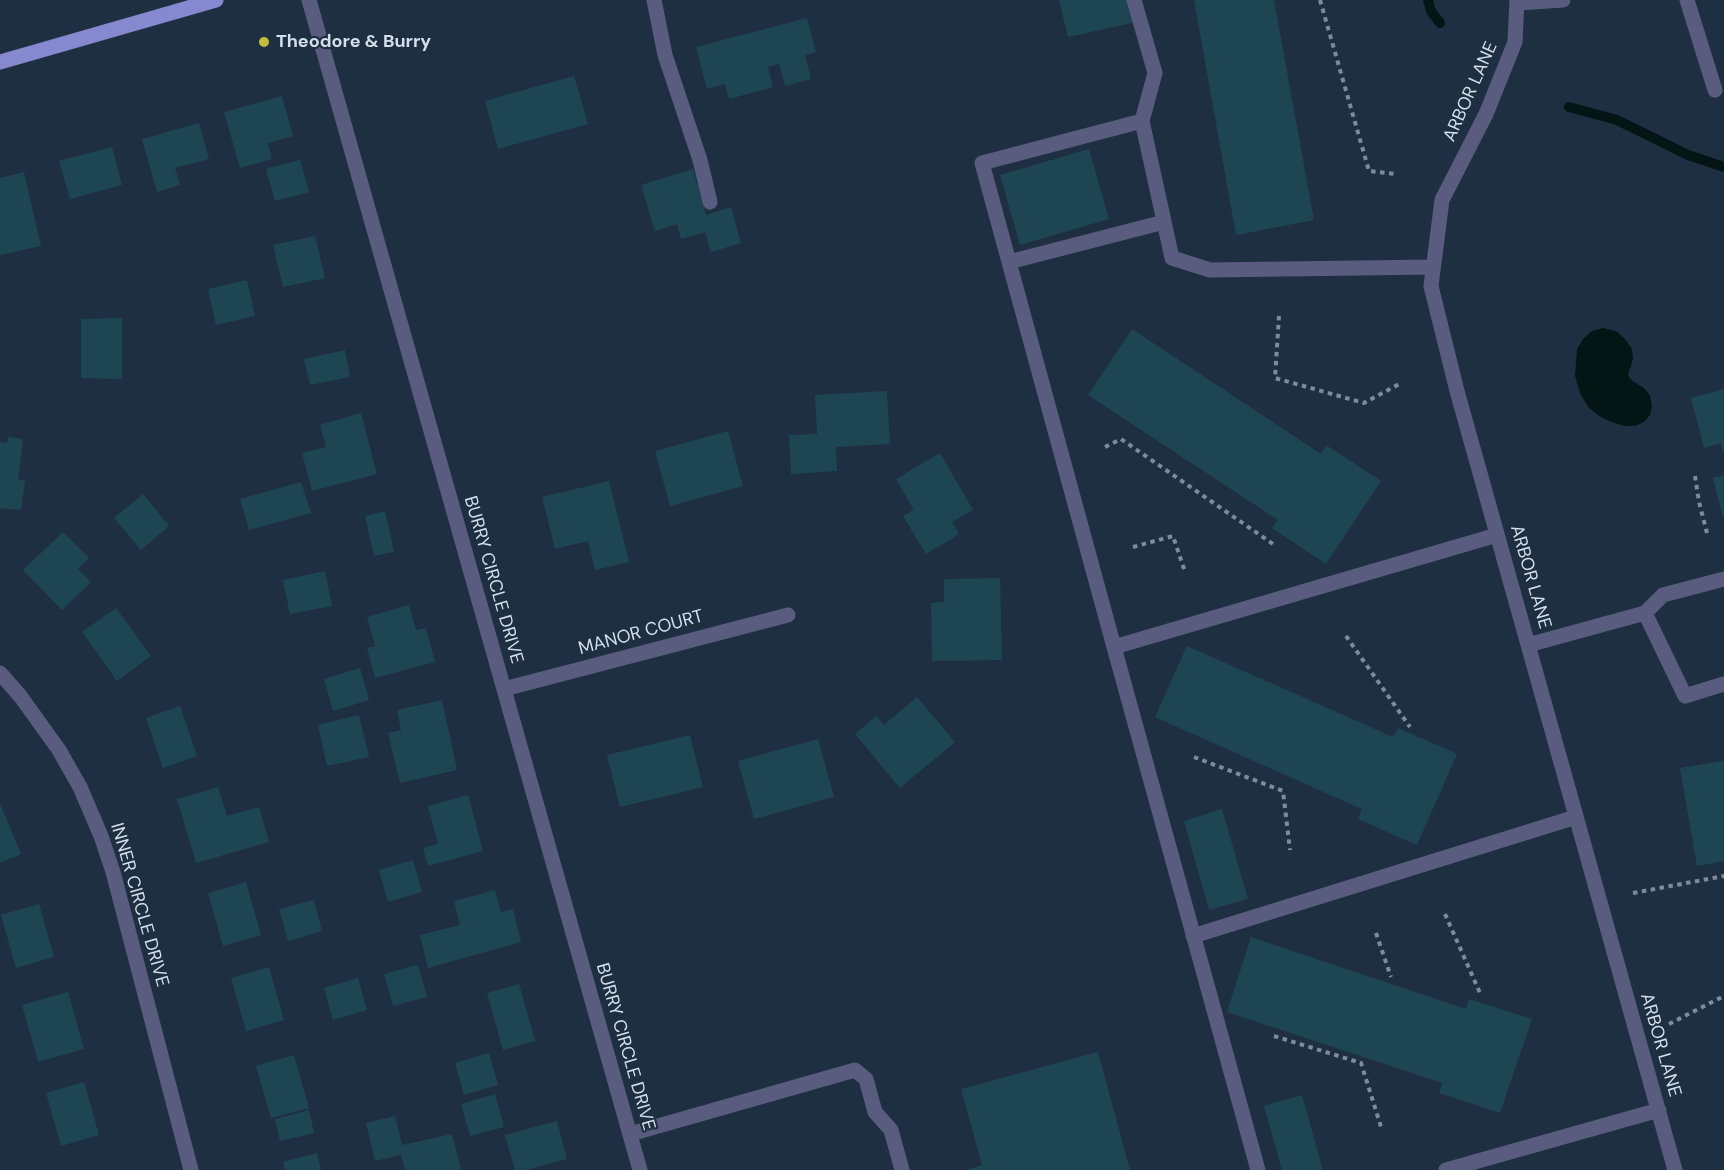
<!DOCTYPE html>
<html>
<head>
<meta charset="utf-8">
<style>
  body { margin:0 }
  canvas { display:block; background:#1e2f41 }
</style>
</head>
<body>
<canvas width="1724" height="1170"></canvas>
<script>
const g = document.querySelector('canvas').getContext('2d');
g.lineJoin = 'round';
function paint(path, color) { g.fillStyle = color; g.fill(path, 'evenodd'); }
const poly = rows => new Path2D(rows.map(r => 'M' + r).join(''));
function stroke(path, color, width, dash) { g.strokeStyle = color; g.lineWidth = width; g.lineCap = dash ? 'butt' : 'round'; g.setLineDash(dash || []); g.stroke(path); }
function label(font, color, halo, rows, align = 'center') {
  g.font = font + ' "DM Sans",sans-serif'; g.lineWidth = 4.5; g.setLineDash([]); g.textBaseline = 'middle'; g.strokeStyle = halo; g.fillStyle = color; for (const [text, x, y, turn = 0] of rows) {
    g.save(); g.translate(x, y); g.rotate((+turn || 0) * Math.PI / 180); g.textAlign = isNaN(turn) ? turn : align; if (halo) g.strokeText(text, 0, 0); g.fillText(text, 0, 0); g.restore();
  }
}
paint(poly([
  [1603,328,1616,331,1625,339,1632,349,1633,359,1628,375,1631,380,1644,388,1650,395,1652,406,1650,415,1644,422,1635,426,1625,426,1611,422,1599,416,1588,407,1580,393,1575,376,1577,349,1583,339,1592,331]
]), '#041515');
stroke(poly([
  [1428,0,1431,11,1440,23],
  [1569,107,1617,120,1688,155,1724,167]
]), '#041515', 10);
paint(poly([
  [1059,0,1132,0,1137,22,1068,37],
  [1194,0,1274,0,1314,220,1236,235],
  [807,18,816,52,805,55,811,79,785,86,779,64,768,67,773,87,729,99,725,84,707,89,696,47],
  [574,76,588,124,498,149,485,101],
  [282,96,293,136,268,143,272,159,240,168,224,112],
  [199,123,209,159,175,168,180,185,157,192,142,139],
  [112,147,122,185,70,199,59,161],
  [1089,149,1109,219,1020,245,1000,175],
  [300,160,309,192,275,201,266,169],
  [693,169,706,215,731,207,741,243,711,252,705,232,681,239,677,224,655,231,641,185],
  [24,172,41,246,0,255,0,178],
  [315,236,325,278,283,287,273,245],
  [247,280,255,316,216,325,208,289],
  [122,318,122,379,81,378,81,319],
  [1132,329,1321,454,1326,445,1381,481,1326,564,1272,528,1278,520,1088,395],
  [345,350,350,377,310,385,304,359],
  [1724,389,1724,452,1723,452,1721,443,1704,448,1691,398],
  [887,391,890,444,836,447,837,471,791,474,789,435,817,434,815,395],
  [361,413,377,474,312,491,302,453,326,447,320,425],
  [728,431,743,486,670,506,655,451],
  [8,437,23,439,18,480,25,480,21,510,0,508,0,442,7,443],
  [940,453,973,510,952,522,959,534,926,554,903,516,914,510,896,479],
  [1724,475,1724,517,1723,517,1713,478],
  [609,481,629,562,595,570,588,541,555,549,542,497],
  [301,482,311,513,249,530,240,499],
  [143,494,169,526,141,550,114,518],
  [385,511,394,552,374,556,365,516],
  [63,532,89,558,78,569,91,582,62,610,23,570],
  [325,571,332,606,290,614,283,580],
  [1000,578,1002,660,932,661,931,603,944,602,944,579],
  [409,605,416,630,426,628,435,662,375,678,367,648,375,646,367,617],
  [116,608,151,656,117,681,82,632],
  [1187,646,1393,737,1398,728,1457,754,1417,845,1358,819,1362,809,1155,717],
  [360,668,369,700,333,711,324,679],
  [917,697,955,742,900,788,855,734,876,716,884,725],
  [442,700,457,770,400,783,388,733,401,730,397,710],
  [180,706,197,756,163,768,146,718],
  [359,715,369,757,327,766,318,725],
  [690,735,703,787,620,807,607,755],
  [818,739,834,797,754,819,738,761],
  [1724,761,1724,861,1697,866,1680,768],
  [218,787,227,816,259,807,269,842,196,863,177,799],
  [468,795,483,851,428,866,423,848,438,844,428,806],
  [0,804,21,854,0,863],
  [1222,809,1248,899,1209,910,1184,821],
  [413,860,422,892,388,902,379,870],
  [246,882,261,935,223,946,208,893],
  [495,890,501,912,513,909,521,942,428,968,420,935,460,925,454,901],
  [314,900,322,931,288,941,279,909],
  [39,904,54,957,16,968,1,915],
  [1251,937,1466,1009,1469,999,1532,1019,1500,1113,1439,1093,1442,1083,1227,1012],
  [418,965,427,997,393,1006,384,974],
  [269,967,284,1020,246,1031,231,978],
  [358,978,367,1010,333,1020,324,988],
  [519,984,535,1041,503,1050,487,993],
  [68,992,84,1049,38,1062,22,1005],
  [1098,1052,1130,1170,966,1170,982,1165,961,1089],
  [489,1053,498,1085,464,1095,455,1063],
  [294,1055,309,1108,271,1118,256,1066],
  [84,1082,99,1135,61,1146,46,1093],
  [495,1094,504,1127,470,1136,461,1104],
  [1302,1095,1323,1170,1282,1170,1264,1106],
  [309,1110,314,1133,280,1141,275,1119],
  [395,1116,402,1145,452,1134,461,1170,405,1170,401,1155,375,1161,366,1123],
  [557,1121,567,1159,525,1170,515,1170,505,1135],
  [317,1153,321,1170,285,1170,283,1162]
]), '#1e4552');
stroke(poly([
  [1320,0,1369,171,1396,174],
  [1279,316,1275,378,1364,403,1401,383],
  [1105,447,1121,439,1273,544],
  [1695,476,1699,502,1707,533],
  [1133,547,1173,536,1185,572],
  [1346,636,1410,727],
  [1194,757,1283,791,1290,850],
  [1633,893,1724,876],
  [1445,914,1480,993],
  [1376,933,1391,977],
  [1669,1024,1724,996],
  [1274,1036,1361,1063,1382,1130]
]), '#7e8b9a', 4, [4.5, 4.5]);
stroke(poly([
  [309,0,640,1170],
  [654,0,665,55,700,160,710,202],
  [1134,0,1155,73,1142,121],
  [1517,0,1515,42,1486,114,1442,200,1431,286,1457,391,1675,1170],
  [1687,0,1715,90],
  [1518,3,1563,0],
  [1009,262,1164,222],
  [1433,267,1210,270,1172,258,1142,121,982,163,1114,647,1497,535],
  [1645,613,1685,696,1724,684],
  [1528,645,1645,613,1663,595,1724,579],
  [1114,647,1258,1170],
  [0,673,21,697,59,750,80,787,101,836,113,872,191,1170],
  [504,689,788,615],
  [1193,936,1576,817],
  [630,1134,855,1070,866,1079,875,1112,891,1130,902,1170],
  [1446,1170,1659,1110]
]), '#5a5c7f', 15);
stroke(poly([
  [0,62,216,0]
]), '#8688d0', 15);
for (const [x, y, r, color] of [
  [264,42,6,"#c1bd40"]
]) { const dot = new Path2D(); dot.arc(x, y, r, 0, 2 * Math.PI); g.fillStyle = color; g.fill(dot); stroke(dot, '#1e2f41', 2); }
label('bold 18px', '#d4dfeb', '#1e2f41', [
  ["Theodore & Burry",276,42]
], 'left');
label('18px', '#d4dfeb', '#1e2f41', [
  ["ARBOR LANE",1471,92,-66],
  ["ARBOR LANE",1530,577,74],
  ["BURRY CIRCLE DRIVE",493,580,74],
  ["MANOR COURT",641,633,-15],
  ["INNER CIRCLE DRIVE",139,905,74],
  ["ARBOR LANE",1660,1045,74],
  ["BURRY CIRCLE DRIVE",625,1047,74]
]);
</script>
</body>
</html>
